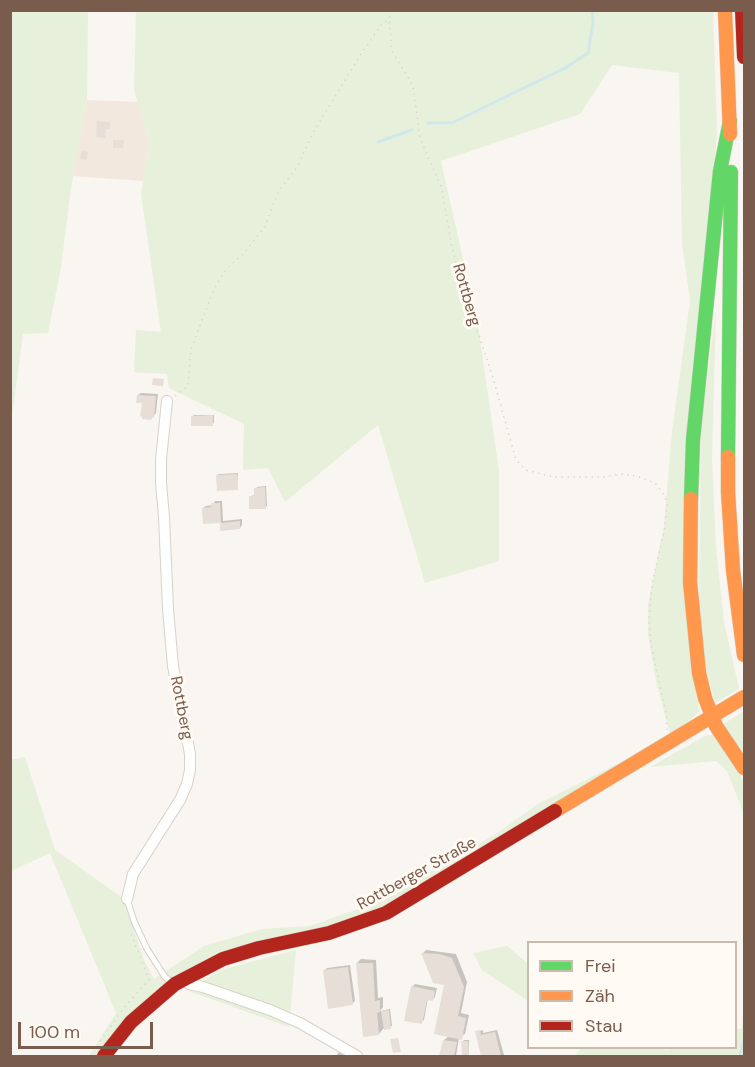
<!DOCTYPE html>
<html>
<head>
<meta charset="utf-8">
<style>
  body { margin:0 }
  #map { position:relative; width:755px; height:1067px; overflow:hidden; background:#f9f5f0; font-family:"DM Sans",sans-serif }
  canvas { display:block }
  .frame { position:absolute; inset:0; border:12px solid #7a5c4d; pointer-events:none }
  .legend { position:absolute; left:527px; top:941px; width:210px; height:108px; box-sizing:border-box; background:#fffaf3; border:2px solid #cabbb1; margin:0; padding:8px 10px; list-style:none; font-size:18px; color:#7a5c4d }
  .legend li { display:flex; align-items:center; gap:12px; height:30px }
  .legend b { width:30px; border:2px solid #cabbb1 }
  .scale { position:absolute; left:18px; top:1022px; width:135px; height:27px; box-sizing:border-box; border:3px solid #7a5c4d; border-top:0; padding-left:8px; font-size:18px; line-height:21px; white-space:nowrap; color:#7a5c4d; -webkit-text-stroke:4px #fffaf3; paint-order:stroke }
</style>
</head>
<body>
<div id="map">
<canvas width="755" height="1067"></canvas>
<div class="frame"></div>
<ul class="legend">
<li><b style="height:8px;background:#63d668"></b>Frei</li>
<li><b style="height:8px;background:#ff974d"></b>Zäh</li>
<li><b style="height:8px;background:#b3261e"></b>Stau</li>
</ul>
<div class="scale">100 m</div>
</div>
<script>
const g = document.querySelector('canvas').getContext('2d');
g.lineJoin = 'round';
function paint(path, color) { g.fillStyle = color; g.fill(path, 'evenodd'); }
const poly = rows => new Path2D(rows.map(r => 'M' + r).join(''));
function stroke(path, color, width, dash) { g.strokeStyle = color; g.lineWidth = width; g.lineCap = dash ? 'butt' : 'round'; g.setLineDash(dash || []); g.stroke(path); }
function label(font, color, halo, rows, align = 'center') {
  g.font = font + ' "DM Sans",sans-serif'; g.lineWidth = 6; g.setLineDash([]); g.textBaseline = 'middle'; g.strokeStyle = halo; g.fillStyle = color; for (const [text, x, y, turn = 0] of rows) {
    g.save(); g.translate(x, y); g.rotate((+turn || 0) * Math.PI / 180); g.textAlign = isNaN(turn) ? turn : align; if (halo) g.strokeText(text, 0, 0); g.fillText(text, 0, 0); g.restore();
  }
}
paint(poly([
  [87,100,138,102,149,141,143,181,73,176]
]), '#f2e8de');
paint(poly([
  [11,10,88,11,87,100,71,188,61,267,48,333,23,334,11,424],
  [136,10,713,11,717,131,687,581,699,712,671,737,382,909,197,966,99,1056,89,1056,116,1013,50,853,11,871,10,760,25,757,55,850,124,899,144,960,154,979,204,946,262,929,310,926,381,901,496,834,538,804,671,737,656,681,648,635,648,604,664,526,672,432,690,301,682,243,679,73,612,65,580,114,441,161,478,326,499,471,499,561,425,583,378,425,285,502,268,468,243,470,244,424,169,388,167,374,134,372,136,330,161,332,141,194,149,141,134,90],
  [716,311,712,459,716,547,724,622,739,689,715,703,706,670,699,611,701,425],
  [744,711,744,760,722,725],
  [707,735,713,735,718,741,744,782,744,814,727,771,716,761,650,767],
  [507,946,528,964,528,1001,482,970,473,953],
  [296,950,289,1027,186,990,224,969],
  [744,1004,744,1056,575,1056,581,1048,662,1048,666,1050,676,1048,736,1048,736,1030,742,1028]
]), '#e7f0db');
paint(poly([
  [141,393,158,394,156,413,151,419,138,395],
  [194,415,214,415,214,423,212,424,193,416],
  [238,473,237,488,217,475,219,474],
  [266,486,267,506,265,508,251,496,255,495,257,487],
  [215,501,222,501,223,521,242,519,242,525,240,528,222,529,221,522,204,523,203,508,206,506,213,505],
  [426,950,456,954,467,982,461,1013,469,1015,465,1034,459,1038,456,1056,441,1056,444,1040,449,1036,446,984,423,953],
  [361,959,376,960,378,998,383,997,383,1007,380,1011,390,1009,392,1026,383,1029,379,1034,357,963],
  [350,965,355,1001,352,1004,325,970,327,968],
  [415,984,437,988,435,997,433,999,428,998,424,1020,421,1022,412,987],
  [483,1030,483,1033,497,1030,504,1055,502,1056,483,1056,476,1032],
  [464,1040,469,1040,469,1054,462,1042],
  [340,1051,344,1053,343,1056,336,1056]
]), '#0003');
stroke(poly([
  [428,123,452,123,565,68,588,53,593,23,592,10],
  [378,142,412,130],
  [740,1056,744,1040]
]), '#d0e8ea', 3);
paint(poly([
  [97,121,110,122,110,129,106,129,105,138,96,137],
  [113,140,124,140,123,148,113,148],
  [82,150,88,152,86,160,80,159],
  [153,378,164,379,163,386,152,385],
  [137,395,156,396,154,418,152,417,151,420,142,419,142,417,140,416,142,403,136,403],
  [213,415,213,426,191,426,191,416],
  [237,474,238,490,217,491,216,475],
  [265,487,266,509,249,509,249,496,254,496,254,488],
  [211,503,220,503,221,523,240,521,240,529,220,531,220,523,203,524,202,508,211,507],
  [421,953,439,954,452,958,464,987,458,1016,466,1018,462,1040,434,1034,444,985,433,983],
  [356,963,373,963,375,1001,380,1000,380,1012,377,1013,379,1035,363,1037],
  [348,967,353,1005,328,1009,323,970],
  [411,986,435,991,433,1001,427,1000,422,1024,404,1021],
  [389,1010,391,1029,384,1030,381,1011],
  [480,1030,481,1035,495,1032,501,1056,481,1056,475,1031],
  [398,1038,401,1052,393,1053,390,1039],
  [443,1040,457,1042,454,1056,439,1056],
  [461,1041,468,1041,469,1056,462,1056]
]), '#e6ded7');
const lane = poly([
  [127,899,134,921,147,949,165,977,173,983]
]);
const street = poly([
  [127,899,133,874,180,800,187,784,190,770,190,754,173,666,168,609,164,517,161,483,161,459,167,401],
  [189,984,203,987,270,1010,300,1023,357,1056]
]);
const fast = poly([
  [728,457,731,172],
  [691,499,693,440,720,171,730,121]
]);
const slow = poly([
  [725,10,730,134],
  [728,457,728,492,733,570,744,655],
  [691,499,690,582,699,673,705,698,716,726,744,768],
  [555,811,744,697]
]);
const jam = poly([
  [742,10,744,57],
  [104,1056,131,1022,175,984,223,959,259,948,329,933,386,913,555,811]
]);
stroke(lane, '#d7d1cb', 7);
stroke(street, '#d7d1cb', 12);
stroke(fast, '#d9d2cb', 15);
stroke(slow, '#d9d2cb', 15);
stroke(jam, '#d9d2cb', 15);
stroke(poly([
  [391,10,389,19,392,51,413,86,420,138,442,189,451,243,460,277,493,378,516,460,526,470,553,477,605,477,620,474,637,476,655,483,665,496,667,505,665,527,652,584,649,619,651,645,666,713,667,730],
  [175,396,188,386,191,349,214,289,227,268,243,254,265,227,278,192,297,167,314,131,361,54,382,24,389,19],
  [100,1041,127,1004,149,980,130,931]
]), '#dcd5d0', 1.5, [1.5, 4.5]);
stroke(lane, '#fefefd', 5);
stroke(street, '#fefefd', 10);
stroke(fast, '#63d668', 14);
stroke(slow, '#ff974d', 14);
stroke(jam, '#b3261e', 14);
label('16px', '#7a5c4d', '#fffaf3', [
  ["Rottberg",466,295,74],
  ["Rottberg",181,708,79],
  ["Rottberger Straße",417,874,-29]
]);
</script>
</body>
</html>
